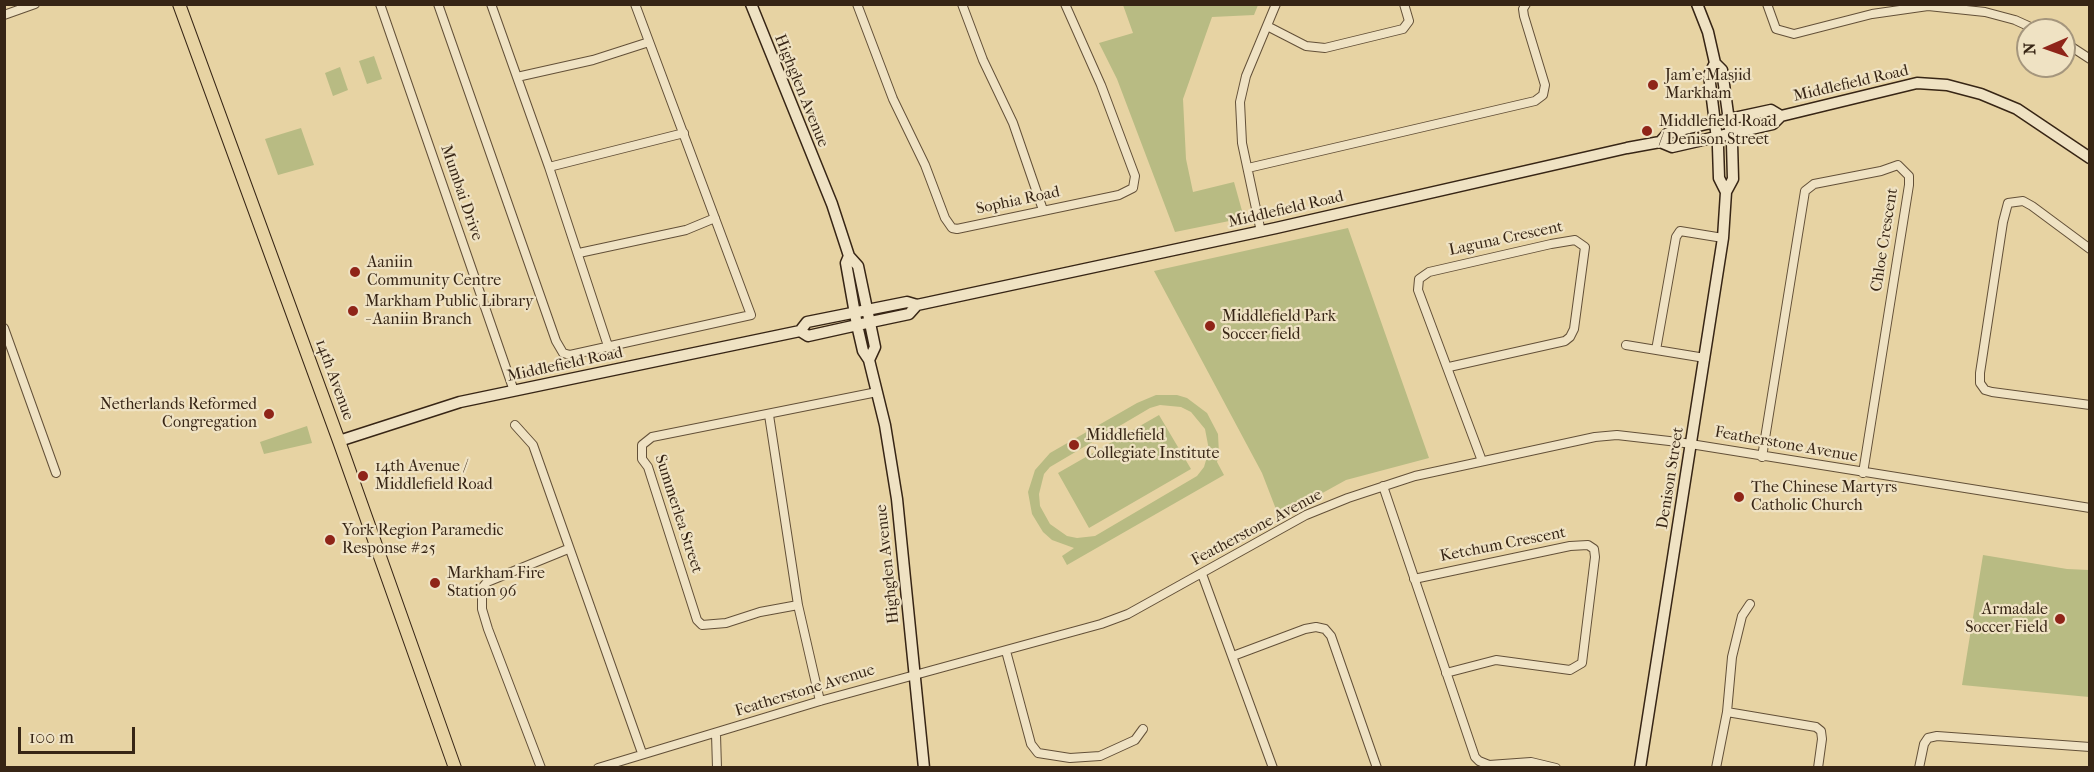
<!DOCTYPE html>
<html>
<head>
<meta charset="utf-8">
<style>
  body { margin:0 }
  #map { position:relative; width:2094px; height:772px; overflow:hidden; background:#e7d3a3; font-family:"IM FELL French Canon",serif }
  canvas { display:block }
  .frame { position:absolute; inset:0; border:6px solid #372515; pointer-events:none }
  .north { position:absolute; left:2016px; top:18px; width:60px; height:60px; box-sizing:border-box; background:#efe2c3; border:2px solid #a5967d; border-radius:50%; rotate:268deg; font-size:16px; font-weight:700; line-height:24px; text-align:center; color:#372515 }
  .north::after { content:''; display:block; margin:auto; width:21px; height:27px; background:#8f2418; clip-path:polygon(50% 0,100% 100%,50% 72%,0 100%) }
  .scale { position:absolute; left:18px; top:727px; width:117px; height:27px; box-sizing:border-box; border:3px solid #372515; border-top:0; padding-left:8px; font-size:18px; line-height:21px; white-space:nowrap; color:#372515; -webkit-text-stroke:4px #efe2c3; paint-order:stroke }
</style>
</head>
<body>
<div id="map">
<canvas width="2094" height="772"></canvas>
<div class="frame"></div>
<div class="north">N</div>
<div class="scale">100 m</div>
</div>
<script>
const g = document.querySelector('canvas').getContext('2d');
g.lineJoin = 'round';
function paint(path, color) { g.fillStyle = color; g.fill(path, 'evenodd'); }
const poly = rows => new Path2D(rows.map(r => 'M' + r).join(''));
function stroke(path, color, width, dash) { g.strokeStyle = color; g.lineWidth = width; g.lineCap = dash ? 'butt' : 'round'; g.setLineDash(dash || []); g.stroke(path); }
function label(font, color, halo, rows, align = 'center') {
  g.font = font + ' "IM FELL French Canon",serif'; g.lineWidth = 4.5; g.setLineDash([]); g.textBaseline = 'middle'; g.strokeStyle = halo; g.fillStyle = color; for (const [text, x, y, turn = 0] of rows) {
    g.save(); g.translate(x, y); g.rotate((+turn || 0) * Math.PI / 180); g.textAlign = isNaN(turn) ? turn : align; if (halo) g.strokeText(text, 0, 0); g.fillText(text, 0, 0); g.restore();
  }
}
paint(poly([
  [1123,5,1258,5,1254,15,1212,17,1183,99,1186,159,1193,192,1234,182,1244,218,1175,232,1117,79,1099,43,1133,33],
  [374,56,382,79,367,84,359,61],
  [340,67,348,90,333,96,325,73],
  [301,128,314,165,278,175,265,139],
  [1348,228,1429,458,1346,480,1279,517,1262,473,1154,271],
  [1156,395,1177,395,1187,398,1207,413,1218,434,1219,454,1217,462,1224,475,1067,565,1062,556,1074,548,1052,540,1043,532,1032,514,1028,492,1035,470,1050,453,1137,403],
  [1160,405,1181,407,1191,412,1205,429,1209,450,1204,467,1197,476,1095,536,1077,538,1067,536,1050,524,1040,506,1039,494,1044,474,1050,467,1150,408],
  [1159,415,1191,469,1089,528,1058,473],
  [307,426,312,443,264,454,260,442],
  [1983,555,2067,569,2089,570,2089,697,1962,685]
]), '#b8bb83');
const street = poly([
  [380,4,514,391],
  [438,4,556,341,563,353,570,355,751,315,635,4],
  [491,4,549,167,608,346],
  [857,4,893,99,925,165,945,218,952,228,957,229,1119,195,1133,188,1135,176,1101,85,1065,4],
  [962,4,983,60,1013,123,1043,210],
  [1767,4,1776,29,1794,34,1872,14,1928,6,1985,12,2015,20,2037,30],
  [4,15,35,4],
  [1269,27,1306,46,1325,48,1403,29,1409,21,1404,4],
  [2064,42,2090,59],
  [517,77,593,60,649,42],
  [549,167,684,133],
  [1248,168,1535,101,1543,95,1545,85,1524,16,1523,9,1526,4],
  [1261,232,1242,143,1240,102,1246,76,1276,4],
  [2090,249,2032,206,2023,201,2008,203,2003,222,1980,373,1980,383,1985,390,1992,392,2090,405],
  [579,253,686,230,715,218],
  [4,328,56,473],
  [1626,345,1705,358],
  [1656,350,1676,237,1680,231,1723,238],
  [1449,367,1565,341,1570,337,1574,329,1585,247,1575,240,1551,244,1429,272,1419,279,1418,290,1482,461],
  [769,415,798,605,820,701],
  [515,425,533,445,642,753],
  [1762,457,1805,191,1814,184,1881,171,1898,165,1909,176,1909,185,1863,473],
  [1383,486,1475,757,1479,761,1489,765,1531,762,1556,768],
  [1202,574,1273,768],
  [1414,579,1570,546,1588,545,1594,549,1595,557,1582,663,1570,670,1496,660,1446,673],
  [798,605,760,612,726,623,702,625,697,620,648,467,642,459,642,445,652,437,877,392],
  [1006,651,1031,744,1038,753,1070,758,1100,756,1135,740,1143,729],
  [1233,656,1305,629,1316,627,1325,629,1331,636,1377,768],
  [1727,712,1816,727,1821,731,1822,739,1818,768],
  [716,734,717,768],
  [541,768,488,629,482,609,482,588,487,582,568,549],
  [598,768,820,701,1101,624,1128,614,1306,515,1348,498,1415,476,1595,437,1617,435,1678,442,2090,508],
  [1716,768,1727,712,1732,657,1742,616,1750,604],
  [1919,768,1924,744,1928,738,1937,736,2090,747]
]);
const secondary = poly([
  [751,4,832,204,849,256,858,266,875,347,869,360],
  [1697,4,1708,32,1715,63,1722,70,1732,143,1733,179,1726,192],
  [1660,142,1668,133,1715,122,1771,110,1781,116],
  [849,256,846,263,857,325,863,351,869,360,885,425,897,499,924,768],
  [800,331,808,336,871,322,909,314,917,305],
  [339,441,460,402,800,331,807,322,907,302,917,305,1276,228,1627,148,1660,142,1672,147,1773,124,1781,116,1917,83,1947,85,1981,94,2017,109,2090,158],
  [1640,768,1723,238,1726,192,1719,178,1718,147,1709,75,1715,63]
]);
const primary = poly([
  [179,4,339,441,455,768]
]);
stroke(street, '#635038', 10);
stroke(secondary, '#372515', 13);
stroke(primary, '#372515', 14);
stroke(street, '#efe2c3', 8);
stroke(secondary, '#efe2c3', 10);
stroke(primary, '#e7d3a3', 12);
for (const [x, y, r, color] of [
  [1653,85,6,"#8f2418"],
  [1647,131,6,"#8f2418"],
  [355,272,6,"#8f2418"],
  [353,311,6,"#8f2418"],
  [1210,326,6,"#8f2418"],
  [269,414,6,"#8f2418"],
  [1074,445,6,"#8f2418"],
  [363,476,6,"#8f2418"],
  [1739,497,6,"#8f2418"],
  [330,540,6,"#8f2418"],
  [435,583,6,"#8f2418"],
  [2060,619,6,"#8f2418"]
]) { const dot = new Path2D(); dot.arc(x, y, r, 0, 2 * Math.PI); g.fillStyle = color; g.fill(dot); stroke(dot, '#efe2c3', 2); }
label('16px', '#372515', '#efe2c3', [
  ["Jam'e Masjid",1665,76],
  ["Markham",1665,94],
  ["Middlefield Road",1659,122],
  ["/ Denison Street",1659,140],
  ["Aaniin",367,263],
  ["Community Centre",367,281],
  ["Markham Public Library",365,302],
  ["- Aaniin Branch",365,320],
  ["Middlefield Park",1222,317],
  ["Soccer field",1222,335],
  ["Netherlands Reformed",257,405,"right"],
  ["Congregation",257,423,"right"],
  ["Middlefield",1086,436],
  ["Collegiate Institute",1086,454],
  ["14th Avenue /",375,467],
  ["Middlefield Road",375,485],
  ["The Chinese Martyrs",1751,488],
  ["Catholic Church",1751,506],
  ["York Region Paramedic",342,531],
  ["Response #25",342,549],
  ["Markham Fire",447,574],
  ["Station 96",447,592],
  ["Armadale",2048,610,"right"],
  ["Soccer Field",2048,628,"right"]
], 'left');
label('16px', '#372515', '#efe2c3', [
  ["Middlefield Road",1851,84,-13],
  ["Highglen Avenue",801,91,68],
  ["Mumbai Drive",461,193,71],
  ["Sophia Road",1018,201,-12],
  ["Middlefield Road",1286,210,-13],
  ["Laguna Crescent",1506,239,-12],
  ["Chloe Crescent",1885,240,-81],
  ["Middlefield Road",565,365,-12],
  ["14th Avenue",334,380,70],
  ["Featherstone Avenue",1786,445,10],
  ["Denison Street",1671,478,-81],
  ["Summerlea Street",678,514,72],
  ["Featherstone Avenue",1257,528,-28],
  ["Ketchum Crescent",1503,545,-11],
  ["Highglen Avenue",888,564,-96],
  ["Featherstone Avenue",805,691,-17]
]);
</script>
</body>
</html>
